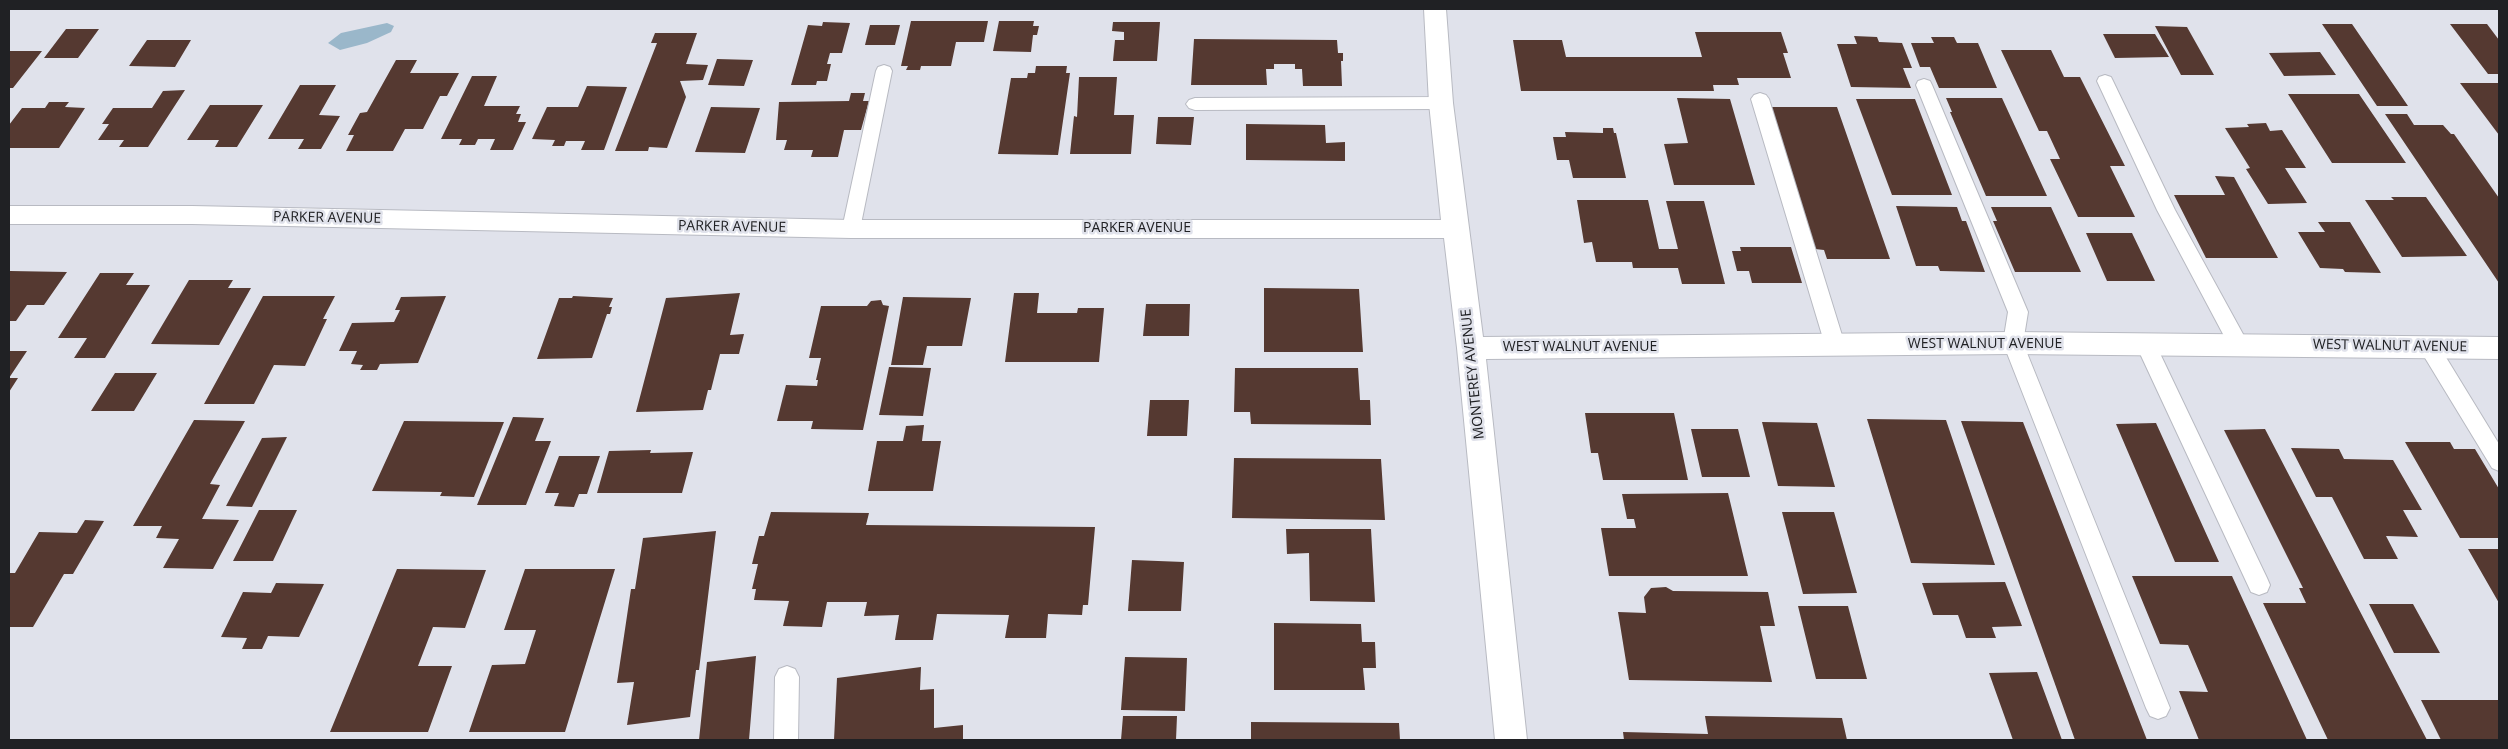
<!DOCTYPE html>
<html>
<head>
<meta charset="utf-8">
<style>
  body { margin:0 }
  #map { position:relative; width:2508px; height:749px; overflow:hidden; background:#e0e2eb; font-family:"Open Sans",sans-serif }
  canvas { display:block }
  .frame { position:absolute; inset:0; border:10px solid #202124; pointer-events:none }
</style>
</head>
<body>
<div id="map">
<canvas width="2508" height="749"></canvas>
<div class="frame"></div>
</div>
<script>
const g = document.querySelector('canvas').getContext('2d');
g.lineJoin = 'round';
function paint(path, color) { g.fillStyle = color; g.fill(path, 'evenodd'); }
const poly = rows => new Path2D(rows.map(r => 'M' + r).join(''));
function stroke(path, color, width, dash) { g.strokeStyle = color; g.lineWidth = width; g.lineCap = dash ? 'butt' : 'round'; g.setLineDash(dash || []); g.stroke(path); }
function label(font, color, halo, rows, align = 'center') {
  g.font = font + ' "Open Sans",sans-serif'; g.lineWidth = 5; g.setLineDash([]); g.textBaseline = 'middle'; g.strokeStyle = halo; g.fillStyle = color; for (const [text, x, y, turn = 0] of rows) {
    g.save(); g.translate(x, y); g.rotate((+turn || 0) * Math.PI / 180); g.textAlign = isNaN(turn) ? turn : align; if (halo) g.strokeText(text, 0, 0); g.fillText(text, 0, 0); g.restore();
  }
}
paint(poly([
  [387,23,394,26,391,32,367,43,340,50,328,43,341,33]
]), '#9ab7ca');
paint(poly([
  [911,21,988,21,984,42,956,42,951,66,921,66,920,70,906,70,908,66,901,66],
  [999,21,1034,21,1033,26,1039,26,1037,35,1033,35,1031,52,993,51],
  [823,22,850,23,842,53,830,53,827,64,831,64,827,81,817,81,816,85,791,85,808,25,822,26],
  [1113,22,1160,22,1157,61,1113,61,1115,40,1124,40,1124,32,1112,31],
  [2322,24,2352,24,2408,106,2377,106],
  [2450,24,2487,24,2499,40,2499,74,2488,74],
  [870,25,900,25,895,45,865,45],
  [2155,26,2187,27,2214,75,2181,75],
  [66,29,99,29,78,58,44,58],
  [1695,32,1781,32,1788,53,1783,53,1791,78,1737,78,1739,85,1713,85,1714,91,1521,91,1513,40,1562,40,1566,57,1702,57],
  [655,33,697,33,686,64,708,65,703,80,680,81,686,97,667,148,649,147,648,151,615,151,657,43,651,43],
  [2103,34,2155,34,2169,57,2115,58],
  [1854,36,1877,37,1879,42,1902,43,1912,68,1903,68,1911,88,1851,87,1837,44,1857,44],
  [1931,37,1954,37,1957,43,1978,43,1997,88,1939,88,1930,67,1920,67,1911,43,1934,43],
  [1194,39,1337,40,1338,53,1343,53,1343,61,1341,61,1342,86,1303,86,1302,69,1295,69,1295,64,1274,64,1274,69,1266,69,1267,85,1191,85],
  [147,40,191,40,175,67,129,66],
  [2001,50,2051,50,2064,77,2080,77,2125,166,2110,166,2135,217,2078,217,2050,159,2060,159,2047,131,2039,131],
  [9,51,42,51,13,88,9,88],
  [2320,52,2336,75,2284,76,2269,53],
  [717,59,753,60,744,86,708,85],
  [396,60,417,60,410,73,459,73,447,96,440,96,423,129,405,129,393,151,346,151,354,135,348,135,360,113,367,112],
  [1036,66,1067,66,1066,73,1070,73,1058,155,998,154,1011,78,1027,78,1028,73,1035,73],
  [472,76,497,76,484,106,520,106,516,114,521,114,518,122,526,122,513,150,490,150,495,139,478,139,475,145,459,145,462,139,441,139],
  [1079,77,1117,77,1114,115,1134,115,1131,154,1070,154,1074,116,1077,117],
  [2460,83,2499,83,2499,135],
  [300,85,336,85,319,115,340,116,321,149,298,149,304,139,268,139],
  [587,86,627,87,604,150,581,150,585,141,566,141,564,146,552,146,555,140,532,139,547,107,578,107],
  [185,90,148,147,119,147,124,140,98,140,109,124,102,124,113,108,152,108,163,91],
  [851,93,865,93,863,101,869,101,861,130,844,130,838,157,811,157,813,150,784,150,787,140,776,140,779,102,849,101],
  [2288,94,2359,94,2406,163,2332,163],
  [1677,98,1730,99,1755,185,1674,185,1664,144,1688,143],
  [1946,98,2002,98,2047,196,1986,196,1950,112,1952,112],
  [1856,99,1915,99,1952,195,1892,195],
  [49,102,69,102,65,107,85,108,59,148,9,148,9,125,22,108,45,108],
  [210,105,263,105,237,147,215,147,219,140,187,140],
  [711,107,760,108,745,153,695,152],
  [1771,107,1837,107,1890,259,1827,259,1824,250,1815,249],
  [2385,114,2407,114,2414,125,2443,125,2451,134,2454,134,2499,198,2499,283],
  [1158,117,1194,117,1191,145,1156,144],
  [2266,123,2270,131,2282,130,2306,168,2285,168,2307,203,2268,204,2246,169,2250,168,2225,128,2249,127,2247,124],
  [1246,124,1325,125,1326,143,1345,142,1345,161,1246,160],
  [1603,128,1613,128,1614,133,1616,133,1626,178,1573,178,1569,160,1557,160,1553,137,1566,137,1565,132,1603,133],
  [2215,176,2234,177,2278,258,2206,258,2174,195,2225,195],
  [2391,197,2426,197,2467,256,2402,257,2365,200,2394,200],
  [1577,200,1648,200,1659,249,1678,249,1666,201,1704,201,1725,284,1682,284,1678,268,1633,268,1632,262,1596,262,1592,242,1584,243],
  [1896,206,1957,207,1962,221,1966,221,1985,272,1940,271,1938,266,1916,266],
  [1991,207,2051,207,2081,272,2015,272,1993,221,1997,221],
  [2318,222,2350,222,2381,273,2345,272,2343,269,2320,268,2298,232,2325,232],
  [2086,233,2132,233,2155,281,2107,281],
  [1740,247,1791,247,1802,283,1752,283,1749,271,1737,271,1732,251,1741,251],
  [10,271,67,272,44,305,27,305,16,321,9,321],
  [100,273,134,273,126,285,150,285,105,358,74,358,87,338,58,338],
  [189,280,233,280,228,288,251,288,219,345,151,344],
  [1264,288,1359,289,1363,352,1264,352],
  [740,293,730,335,744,334,739,354,720,354,711,390,708,390,703,410,636,412,666,298],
  [1014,293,1039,293,1037,313,1077,313,1078,308,1104,308,1099,362,1005,362],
  [263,296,335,296,323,319,327,319,305,366,274,365,254,404,204,404],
  [446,296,418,363,380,364,377,370,360,370,363,365,351,364,357,351,339,351,352,323,394,322,400,310,395,310,401,297],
  [573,296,613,298,609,307,612,307,610,314,607,314,592,358,537,359,559,298,572,298],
  [903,297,971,298,962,346,927,346,923,365,891,365],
  [881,300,883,305,889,306,863,430,811,429,813,421,777,421,786,385,817,386,818,380,816,380,821,358,809,358,821,306,867,306,871,301],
  [1146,304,1190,304,1189,336,1143,336],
  [9,351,27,351,9,378,18,378,9,392],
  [889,367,931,368,923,416,879,415],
  [1235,368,1358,368,1360,400,1370,400,1371,425,1251,424,1250,412,1234,412],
  [115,373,157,373,134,411,91,411],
  [1150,400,1189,400,1187,436,1147,436],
  [1585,413,1674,413,1688,480,1603,480,1598,453,1591,453],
  [513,417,544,418,535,441,551,441,526,505,477,505],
  [1867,419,1946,420,1995,565,1911,563],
  [194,420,245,421,210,484,220,485,202,519,239,520,213,569,163,568,179,539,156,538,162,526,133,526],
  [404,421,504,422,474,497,440,496,442,492,372,491],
  [1961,421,2023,422,2147,740,2075,740],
  [1762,422,1817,423,1835,487,1778,486],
  [2156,423,2219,562,2175,562,2116,424],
  [924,425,922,441,941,441,933,491,868,491,877,441,903,441,906,426],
  [1691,429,1738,429,1750,477,1702,477],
  [2265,429,2427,740,2328,740,2263,603,2306,603,2299,588,2303,588,2224,430],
  [287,437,252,507,226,506,262,438],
  [2405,442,2450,442,2454,449,2475,449,2499,489,2499,538,2460,538],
  [2291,448,2339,449,2344,459,2393,460,2422,510,2403,510,2418,537,2386,536,2398,559,2364,559,2332,497,2316,497],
  [651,450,650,453,693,452,682,493,597,493,609,451],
  [559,456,600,456,587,494,579,494,574,507,554,506,559,493,545,493],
  [1234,458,1381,459,1385,520,1232,518],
  [1728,493,1748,576,1609,576,1601,528,1636,528,1634,519,1627,519,1622,494],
  [259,510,297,510,273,561,233,561],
  [771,512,869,513,866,525,1095,527,1088,605,1083,605,1082,615,1048,614,1046,638,1005,638,1009,615,937,614,933,640,895,640,899,615,864,616,867,602,827,602,822,627,783,626,789,601,754,600,756,589,752,589,758,564,752,564,759,536,764,536],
  [1782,512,1834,512,1857,593,1803,594],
  [85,520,104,521,73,574,64,574,33,627,9,627,9,573,15,573,39,532,77,533],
  [1286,529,1371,529,1375,602,1310,601,1309,553,1287,554],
  [716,531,699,670,696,670,690,717,627,725,634,682,617,683,631,589,635,589,643,538],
  [2468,549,2499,549,2499,603],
  [1132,560,1184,562,1181,611,1128,611],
  [397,569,486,570,465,628,433,627,418,666,452,666,428,732,330,732],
  [525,569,615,569,565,732,469,732,492,665,525,664,536,630,504,630],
  [2132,576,2232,576,2307,740,2199,740,2179,691,2208,692,2188,645,2160,644],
  [2005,582,2022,626,1992,627,1996,638,1966,638,1958,615,1933,615,1922,583],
  [276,583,324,584,299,637,268,636,262,649,242,649,247,638,221,637,243,592,271,593],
  [1666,587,1673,591,1768,592,1775,626,1760,626,1772,682,1629,680,1618,612,1646,613,1644,597,1651,588],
  [2369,604,2413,604,2440,653,2394,653],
  [1798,606,1848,606,1867,679,1816,679],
  [1274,623,1361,624,1362,642,1375,642,1376,668,1363,668,1365,690,1274,690],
  [756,656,749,740,699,740,707,662],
  [1125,657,1187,658,1185,711,1121,710],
  [921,667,920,690,934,689,934,728,963,725,963,740,834,740,837,678],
  [2037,672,2062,740,2013,740,1989,673],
  [2421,700,2499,700,2499,740,2441,740],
  [1123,716,1177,716,1176,740,1121,740],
  [1705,716,1842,718,1847,740,1624,740,1623,732,1708,734],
  [1251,722,1399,723,1400,740,1251,740]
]), '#553931');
const service = poly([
  [884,65,890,67,892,71,860,229,858,234,851,236,844,234,842,229,876,71,878,67,884,65],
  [2105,75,2111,77,2113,81,2175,210,2249,345,2246,351,2239,353,2232,351,2157,210,2097,81,2099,77,2105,75],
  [1924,79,1930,81,1932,85,2028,312,2023,343,2170,708,2166,716,2158,719,2150,716,2146,708,2003,343,2008,312,1916,85,1918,81,1924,79],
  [1760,93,1766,95,1769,99,1845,345,1842,351,1835,353,1828,351,1825,345,1751,99,1754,95,1760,93],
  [1441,97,1447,99,1450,103,1447,107,1441,109,1195,110,1189,108,1186,104,1189,100,1195,98,1441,97],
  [2146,337,2153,339,2156,345,2267,578,2270,585,2267,592,2259,595,2251,592,2136,345,2139,339,2146,337],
  [2429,339,2436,341,2499,444,2499,471,2492,468,2422,353,2419,347,2422,341,2429,339],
  [787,666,795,669,799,677,798,740,774,740,775,677,779,669,787,666]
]);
const minor = poly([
  [1424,9,1446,9,1453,103,1483,337,2013,332,2499,337,2499,359,2013,354,1486,359,1527,740,1495,740,1457,348,1444,238,851,238,192,224,9,224,9,206,192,206,851,220,1441,220,1429,103,1424,9]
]);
stroke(service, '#b8bac2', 2);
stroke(minor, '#b8bac2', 2);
paint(service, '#fff');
paint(minor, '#fff');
label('14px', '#202124', '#e0e2eb', [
  ["PARKER AVENUE",327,218,1],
  ["PARKER AVENUE",732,227,1],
  ["PARKER AVENUE",1137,228],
  ["WEST WALNUT AVENUE",1985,344],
  ["WEST WALNUT AVENUE",2390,346,1],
  ["WEST WALNUT AVENUE",1580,347],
  ["MONTEREY AVENUE",1473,374,-96]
]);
</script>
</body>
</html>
